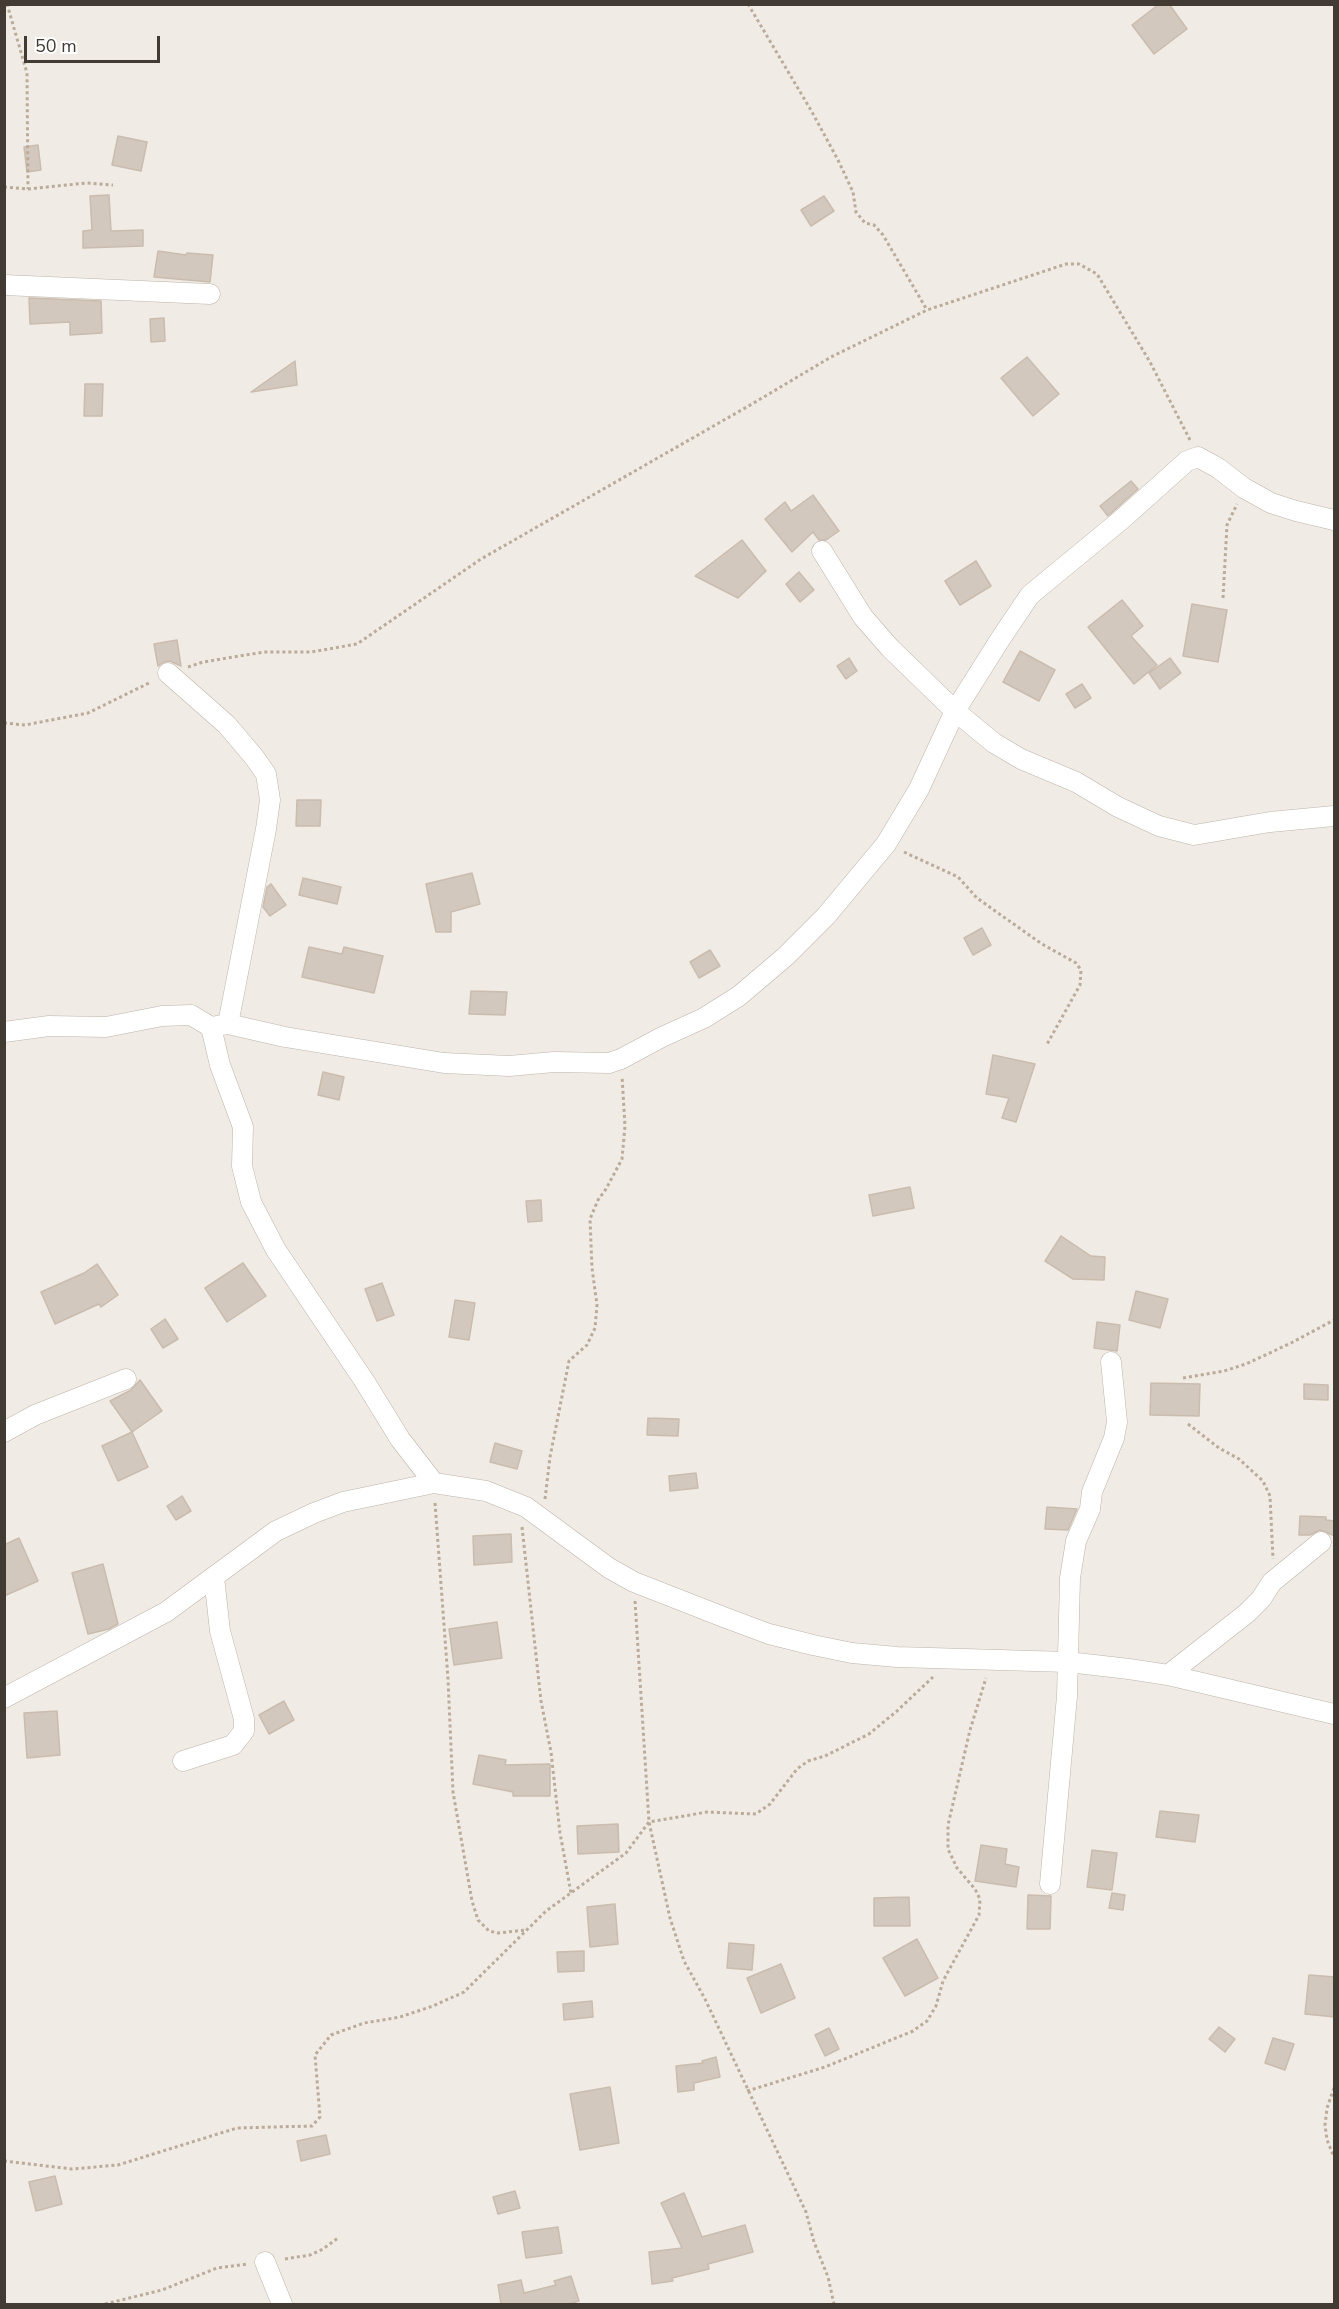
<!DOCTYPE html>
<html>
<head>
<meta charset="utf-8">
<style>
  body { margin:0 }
  #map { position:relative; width:1339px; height:2309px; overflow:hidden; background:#f0ebe4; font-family:"Nunito Sans",sans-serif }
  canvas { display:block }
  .frame { position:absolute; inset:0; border:6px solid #413b34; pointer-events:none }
  .scale { position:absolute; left:24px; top:36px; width:136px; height:27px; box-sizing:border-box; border:3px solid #413b34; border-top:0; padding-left:8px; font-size:18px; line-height:21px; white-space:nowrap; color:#413b34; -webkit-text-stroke:4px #fff; paint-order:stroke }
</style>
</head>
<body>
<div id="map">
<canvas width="1339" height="2309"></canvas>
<div class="frame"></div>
<div class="scale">50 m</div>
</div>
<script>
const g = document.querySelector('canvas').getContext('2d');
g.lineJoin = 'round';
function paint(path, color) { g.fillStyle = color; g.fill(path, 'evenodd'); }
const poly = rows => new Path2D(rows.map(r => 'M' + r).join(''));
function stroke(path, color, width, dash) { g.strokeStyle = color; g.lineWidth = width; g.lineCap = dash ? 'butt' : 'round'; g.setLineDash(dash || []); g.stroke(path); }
const building = poly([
  [1159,4,1169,4,1187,29,1154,54,1132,25,1159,4],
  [118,136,147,142,141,171,112,165,118,136],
  [38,145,41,170,27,172,24,147,38,145],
  [109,195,111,231,143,230,143,246,83,248,83,231,92,230,90,196,109,195],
  [824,196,834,211,811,226,801,210,824,196],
  [158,251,186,255,187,253,213,255,210,282,154,277,158,251],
  [29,298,101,301,102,333,70,335,70,322,30,324,29,298],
  [164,318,165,341,151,342,150,319,164,318],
  [1027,357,1059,394,1033,416,1001,378,1027,357],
  [295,361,297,385,251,392,295,361],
  [85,384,103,384,102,416,84,416,85,384],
  [1131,481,1138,489,1108,516,1100,506,1131,481],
  [813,495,839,531,826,540,819,540,813,532,792,552,765,519,785,502,791,511,813,495],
  [742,540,766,571,738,598,695,576,742,540],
  [976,561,991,586,960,605,945,581,976,561],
  [799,572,814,590,800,602,786,584,799,572],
  [1122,600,1143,626,1131,636,1157,665,1134,684,1088,627,1122,600],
  [1192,604,1227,610,1218,662,1183,656,1192,604],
  [177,640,181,666,170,661,164,662,158,666,154,644,177,640],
  [1020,651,1055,670,1039,701,1003,682,1020,651],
  [849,658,857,671,846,679,837,666,849,658],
  [1170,658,1181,673,1160,689,1149,673,1170,658],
  [1082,684,1091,698,1075,708,1066,694,1082,684],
  [297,800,321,800,320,826,296,826,297,800],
  [472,873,480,904,451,912,451,932,436,932,426,884,472,873],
  [303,878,341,887,337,904,299,895,303,878],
  [271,884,286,905,270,916,263,907,267,887,271,884],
  [982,928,991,945,973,955,964,938,982,928],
  [309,947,342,954,344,947,383,956,374,993,302,977,309,947],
  [710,950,720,966,699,978,690,962,710,950],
  [471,991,507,992,505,1015,469,1014,471,991],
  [993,1055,1035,1064,1016,1122,1002,1118,1009,1098,986,1094,993,1055],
  [323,1072,344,1077,339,1100,318,1095,323,1072],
  [910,1187,914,1208,873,1216,869,1195,910,1187],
  [541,1200,542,1221,528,1222,526,1201,541,1200],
  [1061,1236,1091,1256,1105,1257,1104,1280,1073,1279,1045,1261,1061,1236],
  [243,1263,266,1296,227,1322,205,1288,243,1263],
  [97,1264,118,1295,101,1307,99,1304,55,1324,41,1292,84,1273,97,1264],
  [382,1283,394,1315,377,1321,365,1289,382,1283],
  [1136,1291,1168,1299,1160,1328,1129,1320,1136,1291],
  [455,1300,475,1303,469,1340,449,1337,455,1300],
  [165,1319,178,1339,163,1348,151,1329,165,1319],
  [1097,1322,1120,1325,1117,1351,1094,1348,1097,1322],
  [140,1380,162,1411,132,1432,110,1401,131,1390,140,1380],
  [1151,1383,1200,1384,1199,1416,1150,1415,1151,1383],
  [1304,1384,1328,1385,1328,1400,1304,1399,1304,1384],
  [648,1418,679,1419,678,1436,647,1435,648,1418],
  [132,1432,148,1467,118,1481,102,1446,132,1432],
  [495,1443,522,1451,517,1469,490,1462,495,1443],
  [696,1473,698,1488,670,1491,669,1476,696,1473],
  [182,1496,191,1511,176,1520,167,1506,182,1496],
  [1047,1507,1077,1509,1068,1530,1045,1529,1047,1507],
  [1300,1516,1326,1517,1326,1520,1335,1521,1335,1536,1320,1530,1310,1535,1299,1535,1300,1516],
  [511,1534,512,1562,474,1565,473,1536,511,1534],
  [19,1538,38,1581,4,1596,4,1545,19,1538],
  [103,1564,118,1624,109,1629,88,1634,72,1573,103,1564],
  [497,1622,502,1658,454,1665,449,1629,497,1622],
  [284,1701,294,1720,269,1734,259,1715,284,1701],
  [57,1711,60,1755,27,1758,24,1713,57,1711],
  [479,1755,506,1760,505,1765,550,1764,550,1796,513,1796,513,1792,473,1784,479,1755],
  [1160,1811,1199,1815,1195,1842,1156,1837,1160,1811],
  [618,1824,619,1852,578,1854,577,1826,618,1824],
  [981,1845,1007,1849,1005,1864,1019,1867,1016,1887,975,1881,981,1845],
  [1092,1850,1117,1853,1112,1890,1087,1887,1092,1850],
  [1112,1893,1125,1895,1123,1910,1109,1908,1112,1893],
  [1028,1895,1051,1896,1050,1929,1027,1929,1028,1895],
  [909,1897,910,1926,874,1926,874,1898,909,1897],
  [615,1904,618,1944,590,1947,587,1907,615,1904],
  [917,1939,938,1978,905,1996,883,1958,917,1939],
  [729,1943,754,1945,752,1970,727,1968,729,1943],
  [584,1951,584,1971,558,1972,557,1952,584,1951],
  [781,1964,795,1998,761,2013,747,1978,781,1964],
  [1309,1975,1335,1977,1335,2017,1305,2014,1309,1975],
  [592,2001,593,2017,564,2020,563,2004,592,2001],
  [1219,2027,1235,2039,1225,2052,1209,2039,1219,2027],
  [829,2028,839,2049,825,2056,815,2035,829,2028],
  [1273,2038,1294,2044,1285,2070,1265,2063,1273,2038],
  [716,2057,720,2077,694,2083,694,2090,678,2092,676,2066,703,2063,702,2061,716,2057],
  [610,2087,619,2143,580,2150,570,2094,610,2087],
  [326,2135,330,2154,301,2161,297,2141,326,2135],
  [55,2176,62,2204,36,2211,29,2182,55,2176],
  [515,2191,520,2208,498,2214,493,2197,515,2191],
  [684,2193,702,2237,745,2225,753,2252,708,2264,709,2269,672,2278,673,2281,652,2284,649,2252,682,2248,661,2203,684,2193],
  [558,2227,562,2253,526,2258,522,2232,558,2227],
  [571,2276,579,2301,569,2304,501,2304,498,2285,521,2280,524,2293,556,2285,554,2281,571,2276]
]);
paint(building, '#d3c8bd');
stroke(building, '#cabcae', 1.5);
const minor = poly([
  [4,285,210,294],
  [822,551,863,617,890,648,955,711,994,743,1021,759,1076,782,1118,807,1159,826,1194,835,1270,822,1334,816],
  [168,673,227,725,254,757,266,774,270,800,266,829,228,1024],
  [211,1027,220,1065,243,1127,242,1166,251,1202,276,1250,365,1382,400,1439,434,1483],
  [4,1032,49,1026,106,1027,162,1016,191,1015,211,1027,228,1024,285,1037,444,1063,509,1066,554,1062,609,1063,621,1059,662,1037,704,1018,739,996,786,956,826,916,886,844,919,789,955,711,1001,638,1030,595,1121,520,1187,461,1198,457,1218,468,1244,488,1271,503,1296,511,1334,520],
  [4,1432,35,1415,126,1379],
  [1168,1675,1247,1613,1261,1599,1272,1582,1321,1542],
  [4,1698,166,1612,276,1531,314,1513,343,1502,434,1483,486,1491,526,1507,609,1568,634,1582,726,1618,769,1634,813,1645,852,1653,897,1657,1068,1662,1129,1669,1168,1675,1334,1714],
  [183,1761,233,1745,244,1731,244,1719,220,1631,214,1577],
  [1050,1884,1067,1696,1070,1578,1076,1541,1090,1509,1092,1492,1114,1438,1117,1422,1111,1362],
  [265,2262,282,2304]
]);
stroke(minor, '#bdb4aa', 21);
stroke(poly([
  [7,4,27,73,28,189],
  [748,4,812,112,838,160,853,192,856,212,865,223,874,225,883,235,927,310],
  [4,187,28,189,86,183,113,185],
  [1223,598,1227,525,1237,504],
  [188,667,203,662,264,652,311,652,357,644,481,559,752,404,831,357,927,310,1066,264,1079,264,1097,274,1150,362,1191,442],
  [4,723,25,725,88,713,151,682],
  [904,852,958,877,977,898,998,913,1042,944,1076,963,1081,970,1080,985,1046,1046],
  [1183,1378,1224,1371,1246,1364,1291,1343,1334,1320],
  [1188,1424,1219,1448,1239,1459,1263,1481,1270,1496,1273,1559],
  [545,1499,550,1457,569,1361,587,1345,595,1328,597,1305,592,1268,590,1219,598,1200,606,1189,622,1159,625,1126,622,1076],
  [435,1503,448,1679,453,1792,472,1901,478,1920,489,1931,498,1933,526,1930],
  [522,1527,541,1701,551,1752,560,1833,571,1893],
  [635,1601,649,1822,670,1918,684,1961,705,1999,806,2212,814,2242,828,2277,834,2304],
  [1334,2088,1327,2108,1325,2125,1327,2140,1334,2157],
  [747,2091,825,2067,913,2031,927,2021,936,2006,943,1981,979,1915,980,1899,975,1889,957,1868,948,1849,948,1825,970,1730,986,1678],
  [4,2161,72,2169,118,2165,237,2128,312,2126,320,2117,315,2055,331,2035,364,2023,400,2017,433,2006,464,1992,546,1911,626,1853,649,1822,707,1812,756,1814,770,1804,797,1769,808,1761,825,1756,869,1734,897,1711,933,1677],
  [285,2259,310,2255,323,2249,338,2238],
  [105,2304,162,2290,217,2268,248,2264]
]), '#bbab9a', 3, [3, 3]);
stroke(minor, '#fff', 20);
</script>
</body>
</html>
